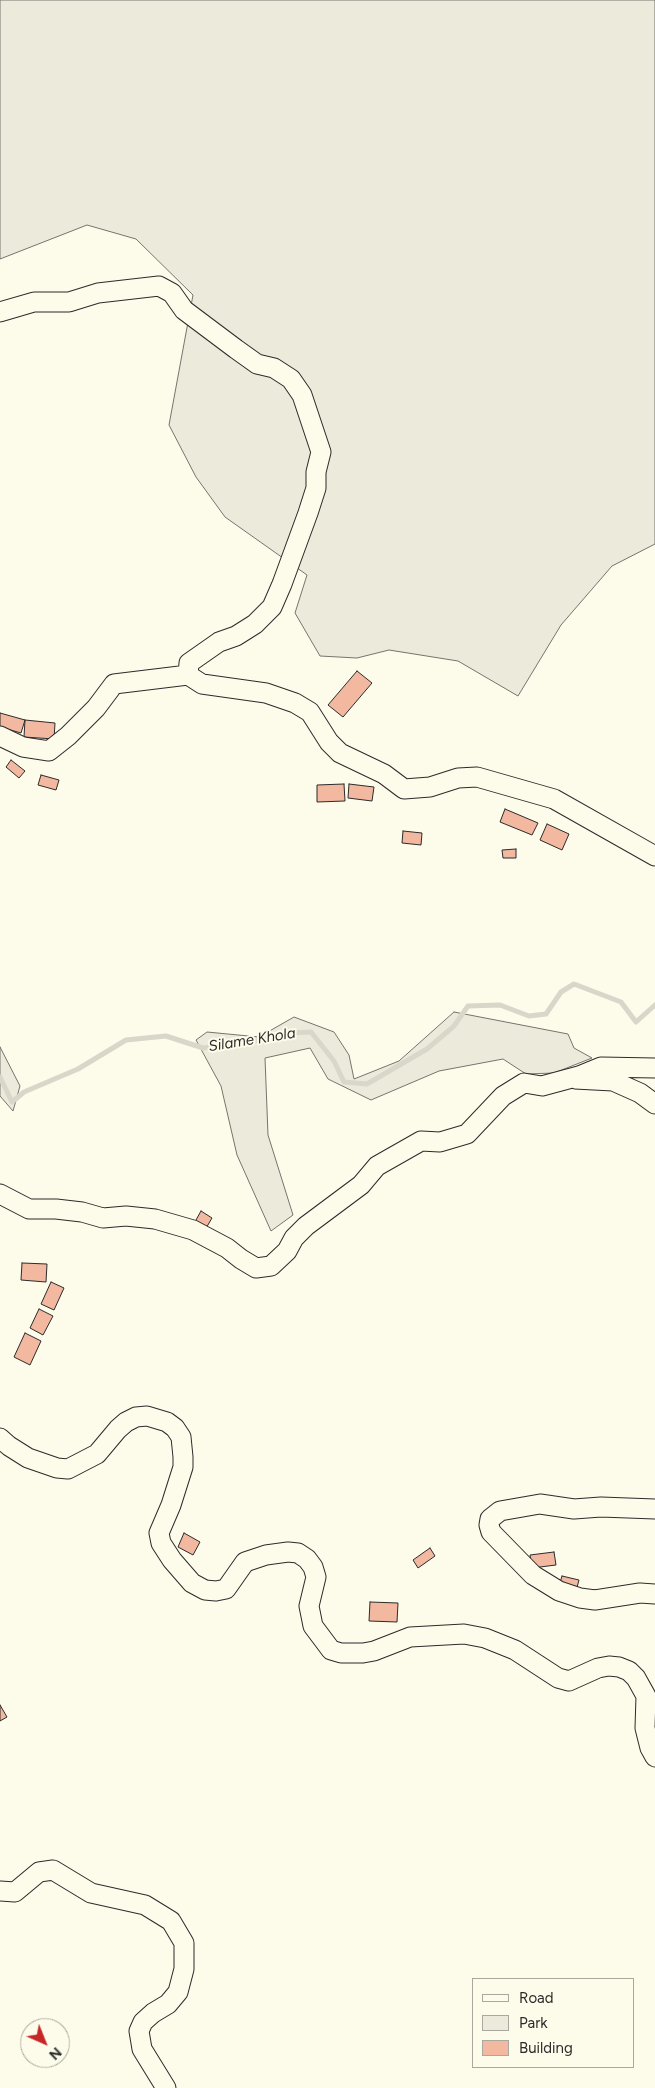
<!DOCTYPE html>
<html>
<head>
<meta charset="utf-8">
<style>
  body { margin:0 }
  #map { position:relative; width:655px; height:2088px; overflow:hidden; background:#fdfbea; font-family:Figtree,sans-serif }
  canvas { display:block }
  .legend { position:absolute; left:472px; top:1978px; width:162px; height:90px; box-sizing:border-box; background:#fdfbea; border:1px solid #a9a89e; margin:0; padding:6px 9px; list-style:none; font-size:15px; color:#2b2b2b }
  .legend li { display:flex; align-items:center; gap:10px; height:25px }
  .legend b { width:25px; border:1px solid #a9a89e }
  .north { position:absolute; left:20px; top:2018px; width:50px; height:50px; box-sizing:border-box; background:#fdfbea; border:1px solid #a9a89e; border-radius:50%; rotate:136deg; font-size:14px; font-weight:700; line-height:20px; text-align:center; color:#2b2b2b }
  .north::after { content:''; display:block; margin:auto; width:18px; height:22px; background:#c62828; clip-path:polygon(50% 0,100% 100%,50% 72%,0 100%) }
</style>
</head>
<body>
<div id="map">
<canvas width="655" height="2088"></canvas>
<ul class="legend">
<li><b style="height:6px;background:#fdfbea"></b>Road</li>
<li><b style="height:14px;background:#ecebdb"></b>Park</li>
<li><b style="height:14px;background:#f2b8a0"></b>Building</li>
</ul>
<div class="north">N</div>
</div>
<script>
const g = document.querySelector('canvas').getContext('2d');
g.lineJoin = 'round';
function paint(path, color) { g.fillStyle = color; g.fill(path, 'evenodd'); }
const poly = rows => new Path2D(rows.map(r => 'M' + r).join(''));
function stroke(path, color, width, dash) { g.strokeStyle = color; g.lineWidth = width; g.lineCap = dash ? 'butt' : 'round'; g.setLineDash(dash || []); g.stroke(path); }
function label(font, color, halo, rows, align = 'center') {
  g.font = font + ' Figtree,sans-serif'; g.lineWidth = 4; g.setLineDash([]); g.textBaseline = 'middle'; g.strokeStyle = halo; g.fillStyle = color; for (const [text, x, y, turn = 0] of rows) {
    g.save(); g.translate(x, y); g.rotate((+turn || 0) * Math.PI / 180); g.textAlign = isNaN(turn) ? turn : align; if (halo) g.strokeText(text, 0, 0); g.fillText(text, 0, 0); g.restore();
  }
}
const green = poly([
  [0,0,655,0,655,544,612,566,561,625,518,696,458,661,389,650,357,658,320,656,295,613,307,575,225,517,196,477,169,425,193,295,136,239,87,225,0,259,0,0],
  [454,1012,568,1034,574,1048,592,1058,554,1073,526,1074,503,1059,439,1071,371,1100,328,1079,310,1048,265,1058,268,1135,293,1215,271,1231,237,1155,221,1086,196,1040,207,1032,259,1037,294,1017,334,1032,349,1055,354,1079,399,1061,454,1012],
  [0,1047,20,1086,13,1111,0,1096,0,1047]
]);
paint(green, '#ecebdb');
stroke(green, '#74746e', 1);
stroke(poly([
  [0,1077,12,1102,24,1092,78,1069,126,1040,166,1036,203,1048,250,1042,288,1033,311,1032,334,1061,344,1082,367,1084,427,1049,454,1026,468,1006,500,1005,529,1016,546,1014,561,992,574,984,621,1002,636,1022,655,1005]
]), '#d8d7c9', 5);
const building = poly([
  [357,671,372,683,343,717,328,705,357,671],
  [0,713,25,720,21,733,0,727,0,713],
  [25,720,55,723,54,739,24,737,25,720],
  [11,760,25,771,19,778,6,767,11,760],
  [41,775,59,780,56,790,38,785,41,775],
  [344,784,345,801,317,802,317,785,344,784],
  [349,784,374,787,372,801,348,798,349,784],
  [505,809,538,823,532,835,500,822,505,809],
  [547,824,569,834,562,850,540,840,547,824],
  [403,831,422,833,421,845,402,843,403,831],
  [516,849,516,858,503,858,502,850,516,849],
  [201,1211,212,1218,202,1235,191,1229,201,1211],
  [22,1263,47,1264,46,1282,21,1280,22,1263],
  [51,1282,64,1288,54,1310,41,1304,51,1282],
  [39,1309,53,1316,43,1335,30,1328,39,1309],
  [25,1333,41,1341,30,1365,14,1357,25,1333],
  [184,1533,200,1542,193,1555,178,1547,184,1533],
  [430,1548,435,1556,418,1568,413,1560,430,1548],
  [554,1552,556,1565,532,1568,530,1555,554,1552],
  [562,1576,579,1580,576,1591,559,1586,562,1576],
  [370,1602,398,1603,397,1622,369,1621,370,1602],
  [0,1705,7,1717,0,1721,0,1705]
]);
paint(building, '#f2b8a0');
stroke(building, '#2b2b2b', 1);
const minor = poly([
  [0,312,34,302,69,302,98,293,159,286,172,293,184,310,236,349,257,364,274,368,291,379,302,395,321,452,316,472,316,488,308,513,282,584,272,607,255,624,236,636,219,642,189,663,188,675,202,684,266,693,295,703,310,712,329,742,340,753,384,774,404,789,430,787,458,778,477,777,554,799,655,856],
  [0,736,23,747,49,751,68,736,96,708,114,684,188,675],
  [575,1079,613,1081,640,1093,655,1104],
  [0,1194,29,1209,56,1209,82,1212,103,1218,126,1216,155,1219,193,1230,227,1248,241,1259,256,1268,271,1266,287,1251,294,1238,306,1226,361,1185,377,1166,421,1141,440,1142,467,1134,503,1096,524,1083,542,1086,579,1076,601,1067,655,1068],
  [0,1438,9,1446,28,1458,57,1468,68,1469,97,1454,118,1429,126,1422,136,1417,147,1416,167,1422,175,1428,181,1437,183,1457,183,1467,171,1505,159,1533,161,1543,172,1560,192,1583,205,1590,216,1591,226,1589,245,1562,266,1555,288,1552,298,1553,307,1559,313,1567,316,1577,309,1606,313,1626,331,1650,341,1653,363,1653,374,1651,410,1637,464,1634,485,1638,515,1650,558,1678,569,1681,598,1668,609,1666,619,1667,629,1671,636,1678,646,1696,645,1728,650,1748,655,1757],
  [655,1509,601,1507,574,1509,540,1504,500,1511,490,1519,489,1525,491,1532,533,1575,559,1591,580,1598,595,1600,640,1593,655,1594],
  [0,1891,15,1892,39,1872,53,1870,91,1893,145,1905,171,1921,184,1943,184,1969,178,1992,168,2004,153,2013,143,2022,139,2031,142,2049,166,2088]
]);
stroke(minor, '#2b2b2b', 21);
stroke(minor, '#fdfbea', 19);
label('italic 15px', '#2b2b2b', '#fdfbea', [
  ["Silame Khola",252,1040,-9]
]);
</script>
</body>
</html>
